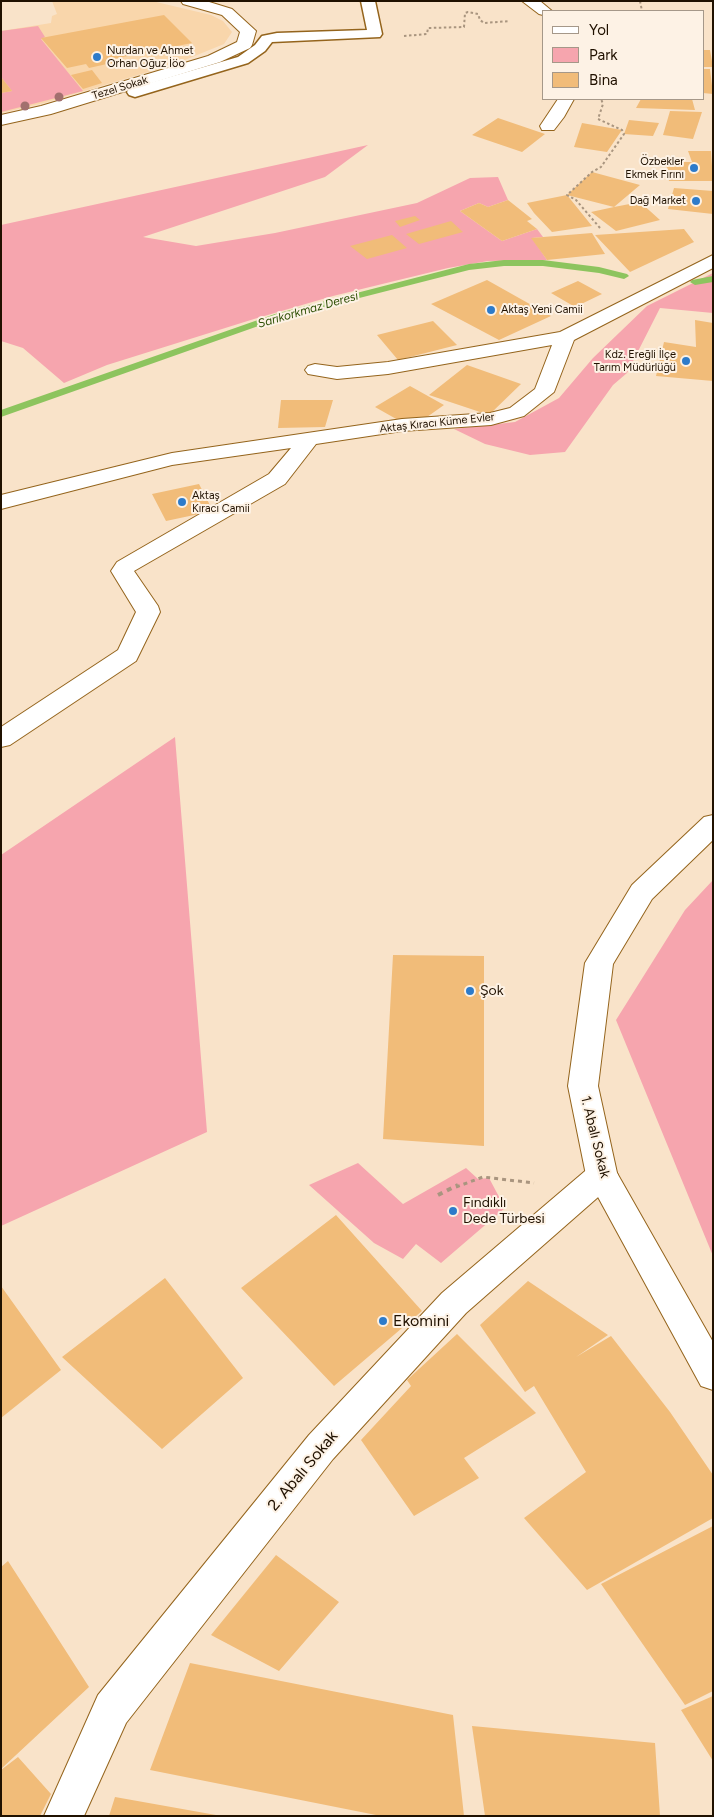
<!DOCTYPE html>
<html>
<head>
<meta charset="utf-8">
<style>
  body { margin:0 }
  #map { position:relative; width:714px; height:1817px; overflow:hidden; background:#f9e3c9; font-family:Figtree,sans-serif }
  canvas { display:block }
  .frame { position:absolute; inset:0; border:2px solid #201100; pointer-events:none }
  .legend { position:absolute; left:542px; top:10px; width:162px; height:90px; box-sizing:border-box; background:#fdf2e5; border:1px solid #a59889; margin:0; padding:6px 9px; list-style:none; font-size:15px; color:#201100 }
  .legend li { display:flex; align-items:center; gap:10px; height:25px }
  .legend b { width:25px; border:1px solid #a59889 }
</style>
</head>
<body>
<div id="map">
<canvas width="714" height="1817"></canvas>
<div class="frame"></div>
<ul class="legend">
<li><b style="height:6px;background:#fff"></b>Yol</li>
<li><b style="height:14px;background:#f6a5ae"></b>Park</li>
<li><b style="height:14px;background:#f1bc79"></b>Bina</li>
</ul>
</div>
<script>
const g = document.querySelector('canvas').getContext('2d');
g.lineJoin = 'round';
function paint(path, color) { g.fillStyle = color; g.fill(path, 'evenodd'); }
const poly = rows => new Path2D(rows.map(r => 'M' + r).join(''));
function stroke(path, color, width, dash) { g.strokeStyle = color; g.lineWidth = width; g.lineCap = dash ? 'butt' : 'round'; g.setLineDash(dash || []); g.stroke(path); }
function label(font, color, halo, rows, align = 'center') {
  g.font = font + ' Figtree,sans-serif'; g.lineWidth = 4; g.setLineDash([]); g.textBaseline = 'middle'; g.strokeStyle = halo; g.fillStyle = color; for (const [text, x, y, turn = 0] of rows) {
    g.save(); g.translate(x, y); g.rotate((+turn || 0) * Math.PI / 180); g.textAlign = isNaN(turn) ? turn : align; if (halo) g.strokeText(text, 0, 0); g.fillText(text, 0, 0); g.restore();
  }
}
paint(poly([
  [52,1,152,1,211,15,223,21,232,32,224,44,175,64,44,103,1,113,1,31,51,23,52,16,57,14]
]), '#f9d6ab');
paint(poly([
  [38,26,45,37,41,39,83,91,1,112,1,93,12,91,1,77,1,31],
  [368,145,325,177,143,237,196,246,275,233,417,203,470,178,498,177,508,200,488,207,479,203,460,211,502,241,537,229,543,237,532,238,547,260,488,261,448,268,333,296,254,319,107,365,64,383,23,348,1,341,1,225],
  [713,273,713,313,660,308,627,373,613,385,565,452,530,455,485,444,454,429,515,422,559,398,593,358,647,306],
  [175,737,207,1132,1,1226,1,855],
  [713,880,713,1256,616,1020,685,910],
  [358,1163,403,1204,466,1168,478,1179,489,1178,505,1208,441,1263,416,1244,403,1259,374,1243,309,1185]
]), '#f6a5ae');
paint(poly([
  [504,260,543,260,599,267,627,274,629,276,624,279,599,273,543,266,504,266,469,270,281,318,1,417,1,410,275,314,469,264,504,260],
  [713,276,713,282,695,285,690,282,692,280,713,276]
]), '#8dc45e');
paint(poly([
  [164,15,192,43,113,59,116,62,89,68,86,64,67,68,41,38],
  [703,50,710,50,713,67,703,67],
  [703,69,710,69,713,94,703,93],
  [92,70,102,83,83,89,71,75],
  [1,77,12,91,1,93],
  [641,99,692,99,695,110,636,108],
  [670,111,702,112,693,139,663,135],
  [498,118,545,134,522,152,472,135],
  [629,120,659,123,653,136,624,134],
  [582,123,622,130,607,152,574,147],
  [688,151,711,151,713,181,669,181,666,162,692,162],
  [592,172,640,185,614,207,640,202,660,220,616,231,591,212,614,207,567,195,592,226,552,232,534,213,527,203,567,195],
  [674,188,713,191,713,214,668,209],
  [508,200,532,219,527,221,537,229,502,241,460,211,479,203,488,207],
  [415,216,420,220,400,227,395,221],
  [451,221,463,232,419,244,406,234],
  [684,229,694,242,630,272,595,235],
  [592,233,605,254,547,260,531,238],
  [392,235,407,248,367,259,350,246],
  [487,280,551,316,499,340,431,304],
  [578,281,602,294,575,307,551,293],
  [695,320,713,323,713,381,656,376,664,342,696,347],
  [433,321,457,345,398,360,377,335],
  [467,365,521,384,489,415,429,395],
  [410,386,444,405,427,417,398,420,375,407],
  [281,400,333,400,325,427,278,428],
  [199,484,213,511,166,521,152,494],
  [393,955,484,956,484,1146,383,1139],
  [336,1215,422,1311,334,1386,241,1288],
  [165,1278,243,1378,162,1449,62,1357],
  [528,1281,608,1335,576,1357,611,1336,670,1412,713,1475,713,1518,587,1590,524,1518,586,1472,534,1386,525,1392,480,1325],
  [1,1286,61,1370,1,1418],
  [457,1334,536,1413,464,1458,479,1478,414,1516,361,1440,411,1386,407,1380],
  [713,1526,713,1691,685,1705,601,1584],
  [276,1555,339,1602,279,1671,211,1635],
  [8,1561,89,1687,1,1769,1,1567],
  [190,1663,453,1715,464,1816,381,1816,150,1770],
  [713,1696,713,1761,681,1710],
  [472,1726,655,1743,660,1816,485,1816],
  [18,1757,51,1794,40,1816,1,1816,1,1770],
  [115,1797,216,1815,216,1816,109,1816]
]), '#f1bc79');
const pedestrian = poly([
  [361,1,375,1,382,34,380,37,272,42,265,51,248,63,135,97,129,95,127,92,129,89,238,57,255,45,262,36,277,33,367,30,361,1]
]);
const minor = poly([
  [181,1,206,1,232,9,256,31,252,45,250,48,220,62,51,114,1,125,1,115,41,106,208,56,237,42,240,32,222,15,183,4,181,1],
  [522,1,540,1,552,11,543,11,543,15,539,14,522,1],
  [558,99,574,99,564,117,554,130,542,130,540,126,558,99],
  [713,255,713,268,574,340,554,392,524,416,491,425,402,431,316,444,285,484,134,571,158,606,160,612,136,661,10,745,1,747,1,727,118,650,136,612,111,571,117,562,269,474,291,448,172,465,1,509,1,495,172,453,402,419,490,413,510,408,535,389,552,345,388,374,337,379,308,374,305,370,308,366,315,364,337,367,388,362,560,332,713,255],
  [602,1162,613,1166,618,1175,613,1184,466,1313,333,1459,126,1723,84,1816,44,1816,98,1695,309,1435,442,1293,591,1166,602,1162]
]);
const tertiary = poly([
  [713,815,713,840,652,899,613,964,598,1086,617,1173,713,1342,713,1390,701,1386,586,1175,568,1086,585,963,632,885,704,817,713,815]
]);
stroke(pedestrian, '#94641c', 3);
stroke(minor, '#94641c', 2);
stroke(tertiary, '#94641c', 2);
stroke(poly([
  [640,1,642,11],
  [404,36,427,34,428,28,464,27,465,13,468,12,478,14,480,20,484,23,510,21],
  [600,228,576,200,567,195,592,172,601,167,624,134,622,130,598,119,603,104,601,99]
]), '#a9957f', 2, [2.5, 2.5]);
stroke(poly([
  [456,1187,483,1177,534,1183]
]), '#a9957f', 3, [4, 4]);
stroke(poly([
  [438,1195,458,1185]
]), '#a9957f', 4, [5, 5]);
paint(pedestrian, '#fff');
paint(minor, '#fff');
paint(tertiary, '#fff');
g.fillStyle = '#a2706e';
for (const [x, y] of [
  [59,97],
  [25,106]
]) { g.beginPath(); g.arc(x, y, 4.5, 0, 2 * Math.PI); g.fill(); }
for (const [x, y, r, color] of [
  [97,57,5,"#2d7bca"],
  [694,168,5,"#2d7bca"],
  [696,201,5,"#2d7bca"],
  [491,310,5,"#2d7bca"],
  [686,361,5,"#2d7bca"],
  [182,502,5,"#2d7bca"],
  [470,991,5,"#2d7bca"],
  [453,1211,5,"#2d7bca"],
  [383,1321,5,"#2d7bca"]
]) { const dot = new Path2D(); dot.arc(x, y, r, 0, 2 * Math.PI); g.fillStyle = color; g.fill(dot); stroke(dot, '#fdf2e5', 2); }
label('11px', '#201100', '#fdf2e5', [
  ["Nurdan ve Ahmet",107,51],
  ["Orhan Oğuz İöo",107,64],
  ["Özbekler",684,162,"right"],
  ["Ekmek Fırını",684,175,"right"],
  ["Dağ Market",686,201,"right"],
  ["Aktaş Yeni Camii",501,310],
  ["Kdz. Ereğli İlçe",676,355,"right"],
  ["Tarım Müdürlüğü",676,368,"right"],
  ["Aktaş",192,496],
  ["Kıracı Camii",192,509]
], 'left');
label('11px', '#201100', '#fdf2e5', [
  ["Tezel Sokak",120,88,-17],
  ["Aktaş Kıracı Küme Evler",437,423,-6]
]);
label('italic 12px', '#2f5006', '#fdf2e5', [
  ["Sarıkorkmaz Deresi",308,310,-16]
]);
label('14px', '#201100', '#fdf2e5', [
  ["Şok",480,991],
  ["Fındıklı",463,1203],
  ["Dede Türbesi",463,1219]
], 'left');
label('14px', '#201100', '#fdf2e5', [
  ["1. Abalı Sokak",595,1137,76]
]);
label('16px', '#201100', '#fdf2e5', [
  ["Ekomini",393,1321]
], 'left');
label('16px', '#201100', '#fdf2e5', [
  ["2. Abalı Sokak",303,1471,-50]
]);
</script>
</body>
</html>
